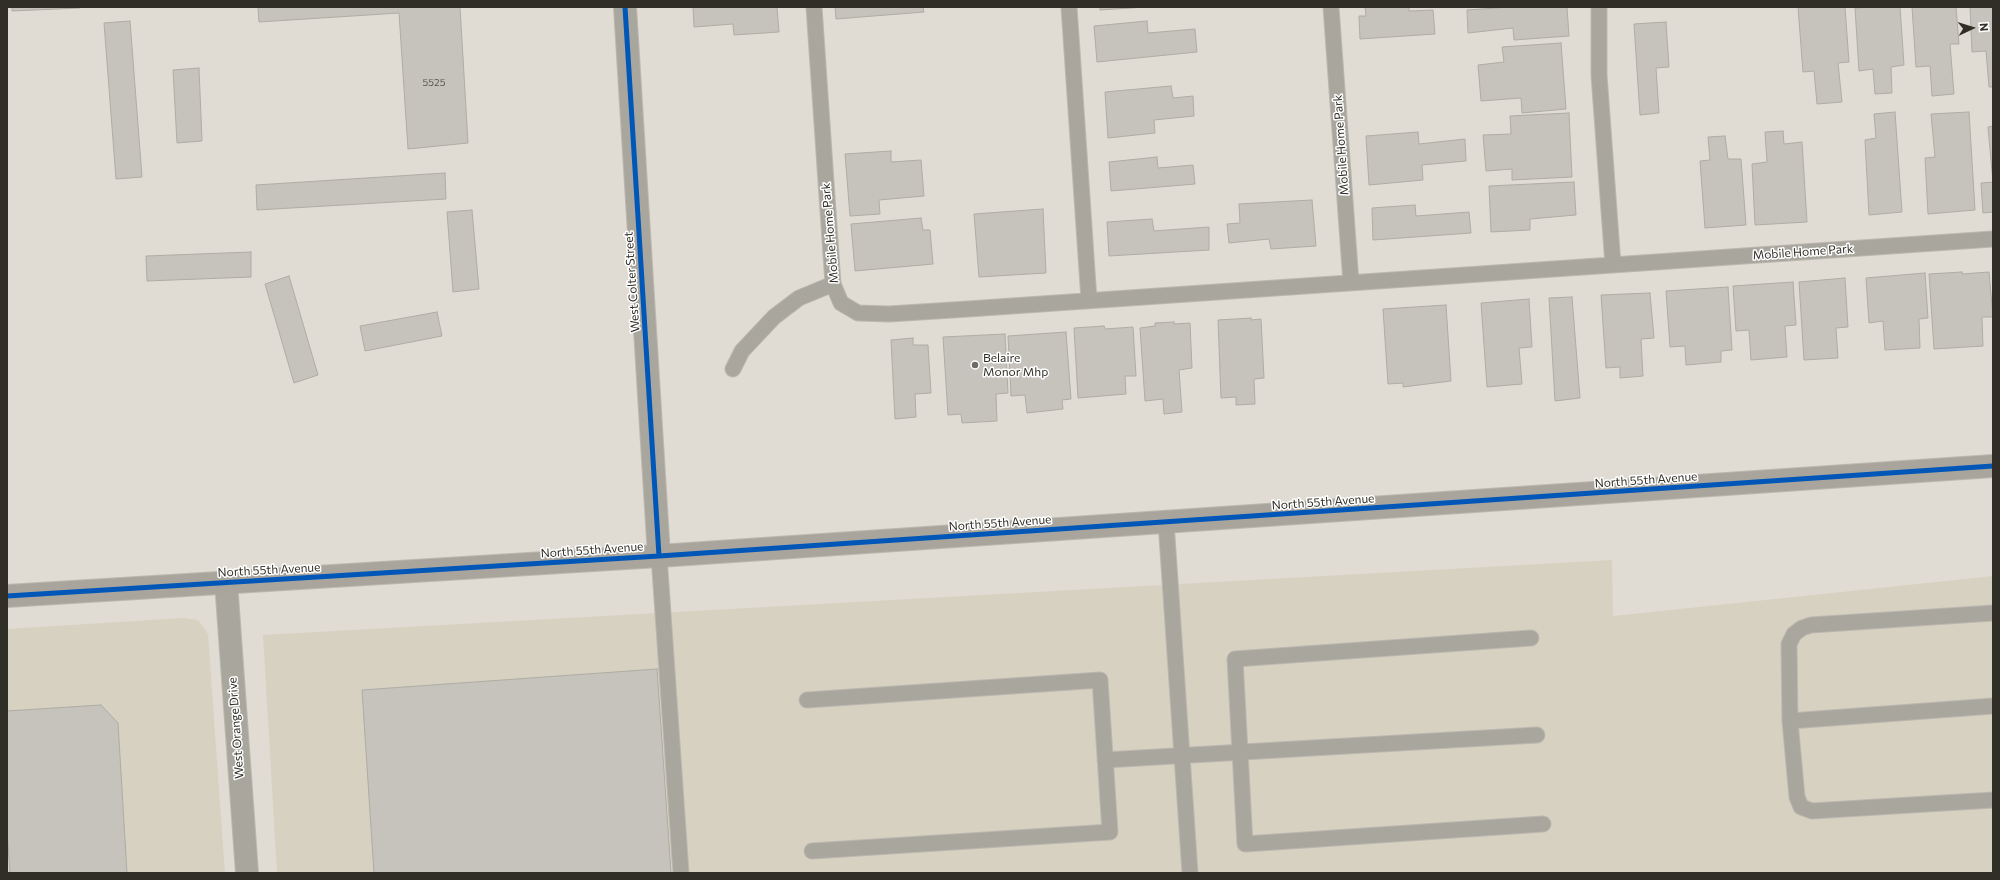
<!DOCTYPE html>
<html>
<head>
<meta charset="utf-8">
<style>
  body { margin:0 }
  #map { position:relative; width:2000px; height:880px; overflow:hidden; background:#e0dcd3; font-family:Commissioner,sans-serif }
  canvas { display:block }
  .frame { position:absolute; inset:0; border:8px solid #302e27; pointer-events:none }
  .north { position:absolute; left:1952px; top:8px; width:40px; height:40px; -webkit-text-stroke:3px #fff; paint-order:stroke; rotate:86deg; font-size:11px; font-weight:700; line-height:16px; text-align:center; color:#302e27 }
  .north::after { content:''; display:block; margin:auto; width:14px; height:18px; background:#302e27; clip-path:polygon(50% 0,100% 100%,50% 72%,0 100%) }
</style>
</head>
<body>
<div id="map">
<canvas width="2000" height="880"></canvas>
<div class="frame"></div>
<div class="north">N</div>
</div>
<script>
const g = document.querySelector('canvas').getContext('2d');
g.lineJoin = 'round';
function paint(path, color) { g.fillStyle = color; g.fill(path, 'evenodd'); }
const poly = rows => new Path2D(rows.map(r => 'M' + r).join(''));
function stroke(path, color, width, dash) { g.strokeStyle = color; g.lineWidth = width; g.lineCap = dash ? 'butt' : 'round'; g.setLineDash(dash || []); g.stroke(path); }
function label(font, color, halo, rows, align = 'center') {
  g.font = font + ' Commissioner,sans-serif'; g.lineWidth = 3; g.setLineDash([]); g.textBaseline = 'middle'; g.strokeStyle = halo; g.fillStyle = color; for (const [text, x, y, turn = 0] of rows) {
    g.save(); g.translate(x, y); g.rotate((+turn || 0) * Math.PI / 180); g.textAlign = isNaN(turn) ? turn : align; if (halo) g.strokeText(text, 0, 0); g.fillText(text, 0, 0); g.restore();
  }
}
paint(poly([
  [1612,560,1613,616,1993,576,1993,873,277,873,263,635],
  [183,618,198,620,208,634,225,873,7,873,7,629]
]), '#d7d1c1');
const building = poly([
  [12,7,80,7,80,8,12,11,12,7],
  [258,7,460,7,468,143,408,149,399,13,259,22,258,7],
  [693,7,777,7,779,32,734,35,733,24,694,27,693,7],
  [835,7,923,7,924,12,836,19,835,7],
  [1100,7,1146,7,1100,10,1100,7],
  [1365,7,1409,7,1409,11,1433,10,1435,34,1360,39,1359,16,1366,16,1365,7],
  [1511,7,1567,7,1569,36,1514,40,1513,28,1468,33,1467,10,1511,7],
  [1798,7,1845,7,1849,62,1838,63,1842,102,1817,104,1814,71,1803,72,1798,7],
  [1873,7,1900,7,1904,65,1891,67,1892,93,1875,94,1873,69,1859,71,1855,8,1873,7],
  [1912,7,1956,7,1959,44,1950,44,1954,94,1932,96,1930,66,1916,67,1912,7],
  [1970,7,1993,7,1993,87,1989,87,1986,51,1972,52,1970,7],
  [130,21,142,177,116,179,104,23,130,21],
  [1147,21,1148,33,1195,29,1197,52,1097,62,1094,26,1147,21],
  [1666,22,1669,67,1656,68,1659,113,1640,115,1634,24,1666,22],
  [1561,43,1566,109,1522,113,1521,98,1481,101,1478,65,1504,62,1502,47,1561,43],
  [199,68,202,141,177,143,173,70,199,68],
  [1171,86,1173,98,1193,96,1194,116,1154,120,1155,133,1108,138,1105,92,1171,86],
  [1895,112,1902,212,1869,215,1865,140,1876,138,1874,114,1895,112],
  [1969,112,1975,210,1928,214,1925,158,1935,157,1931,114,1969,112],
  [1569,113,1572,177,1512,180,1512,169,1486,171,1483,135,1511,134,1510,116,1569,113],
  [1993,126,1993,212,1983,213,1981,183,1993,182,1988,127,1993,126],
  [1783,131,1784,144,1802,142,1807,222,1755,225,1752,164,1767,162,1765,132,1783,131],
  [1418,132,1419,144,1465,139,1466,161,1422,165,1423,180,1369,185,1366,136,1418,132],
  [1725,136,1728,159,1741,159,1746,225,1705,228,1700,161,1710,160,1708,137,1725,136],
  [891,151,891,162,921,160,924,196,879,200,880,214,850,216,845,154,891,151],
  [1157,157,1158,168,1193,165,1195,184,1111,191,1109,162,1157,157],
  [445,173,446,199,257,210,256,185,445,173],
  [1574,182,1576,215,1530,219,1530,230,1491,232,1489,186,1574,182],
  [1312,200,1316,246,1271,249,1269,239,1229,243,1227,224,1240,223,1239,204,1312,200],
  [1415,205,1416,216,1469,212,1471,233,1373,240,1372,208,1415,205],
  [1043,209,1046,273,979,277,974,214,1043,209],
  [472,210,479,289,453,292,447,212,472,210],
  [921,218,923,230,930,230,933,264,855,271,851,224,921,218],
  [1152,219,1154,231,1209,227,1209,250,1109,256,1107,222,1152,219],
  [251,252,251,277,147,281,146,256,251,252],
  [1962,272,1962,274,1989,272,1993,317,1982,317,1983,346,1934,349,1929,274,1962,272],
  [1925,273,1928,318,1919,319,1920,348,1885,350,1883,321,1869,323,1866,278,1925,273],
  [289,276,318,375,294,383,265,284,289,276],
  [1845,278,1848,327,1836,328,1838,358,1804,360,1799,282,1845,278],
  [1793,282,1796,325,1785,326,1787,357,1751,360,1749,330,1736,331,1733,286,1793,282],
  [1728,287,1732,350,1721,351,1721,362,1686,365,1685,346,1670,347,1666,291,1728,287],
  [1650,293,1654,338,1641,339,1643,376,1620,378,1620,367,1606,368,1601,295,1650,293],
  [1572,297,1580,398,1555,401,1549,298,1572,297],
  [1529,299,1532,347,1519,348,1522,384,1487,387,1481,303,1529,299],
  [1446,305,1451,381,1403,387,1403,383,1388,384,1383,309,1446,305],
  [437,312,442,336,365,351,360,326,437,312],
  [1251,318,1251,320,1261,319,1264,378,1254,379,1255,404,1236,405,1236,397,1221,398,1218,320,1251,318],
  [1174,322,1174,324,1190,323,1192,368,1179,370,1182,412,1164,414,1163,399,1145,401,1140,328,1155,326,1155,323,1174,322],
  [1104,326,1105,329,1133,327,1136,376,1125,376,1126,394,1078,398,1074,328,1104,326],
  [1066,332,1071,399,1062,400,1063,409,1027,413,1025,395,1011,396,1008,336,1066,332],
  [1005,334,1008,393,996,394,997,421,962,423,961,414,948,415,943,337,1005,334],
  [913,338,913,345,928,345,931,393,915,394,916,417,895,419,891,340,913,338],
  [657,669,671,873,374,873,362,690,657,669],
  [101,705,118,723,127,873,10,873,7,830,7,711,101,705]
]);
paint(building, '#c5c3bc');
stroke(building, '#aeaca4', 1);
const lane = poly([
  [814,7,833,284,841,303,858,313,889,314,968,309,1993,239],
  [1069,7,1089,300],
  [1331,7,1351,283],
  [1599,7,1599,75,1613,265],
  [733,369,742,351,774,317,799,298,833,284],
  [1166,522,1190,873],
  [659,556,681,873],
  [1531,638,1235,659,1245,844,1543,824],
  [807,700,1100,680,1110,832,812,851],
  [1993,706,1790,721,1797,797,1801,807,1812,811,1993,800],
  [1790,721,1789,644,1794,634,1802,628,1811,625,1993,613],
  [1105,760,1537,735]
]);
const street = poly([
  [625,7,659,556],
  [226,582,247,873]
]);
const secondary = poly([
  [7,596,659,556,1993,466]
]);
stroke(lane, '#bcb8b1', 17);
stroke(street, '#bcb8b1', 24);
stroke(secondary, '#bcb8b1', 24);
stroke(lane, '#a9a69e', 15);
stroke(street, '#a9a69e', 22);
stroke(secondary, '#a9a59c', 22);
stroke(poly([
  [625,7,659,556],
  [7,596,659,556,1993,466]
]), '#0057b8', 5);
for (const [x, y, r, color] of [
  [975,365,4,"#6e6b63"]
]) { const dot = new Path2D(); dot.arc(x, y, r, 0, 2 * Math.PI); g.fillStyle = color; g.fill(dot); stroke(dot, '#fff', 1.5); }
label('10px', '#58564e', null, [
  ["5525",434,83]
]);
label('12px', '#302e27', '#fff', [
  ["Mobile Home Park",1341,145,-94],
  ["Mobile Home Park",830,233,-95],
  ["Mobile Home Park",1803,252,-4],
  ["West Colter Street",632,282,-94],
  ["North 55th Avenue",1646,480,-4],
  ["North 55th Avenue",1323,502,-4],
  ["North 55th Avenue",1000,523,-4],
  ["North 55th Avenue",592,550,-4],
  ["North 55th Avenue",269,570,-3],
  ["West Orange Drive",236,728,-94]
]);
label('12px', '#302e27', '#fff', [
  ["Belaire",983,358],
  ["Monor Mhp",983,372]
], 'left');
</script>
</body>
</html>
